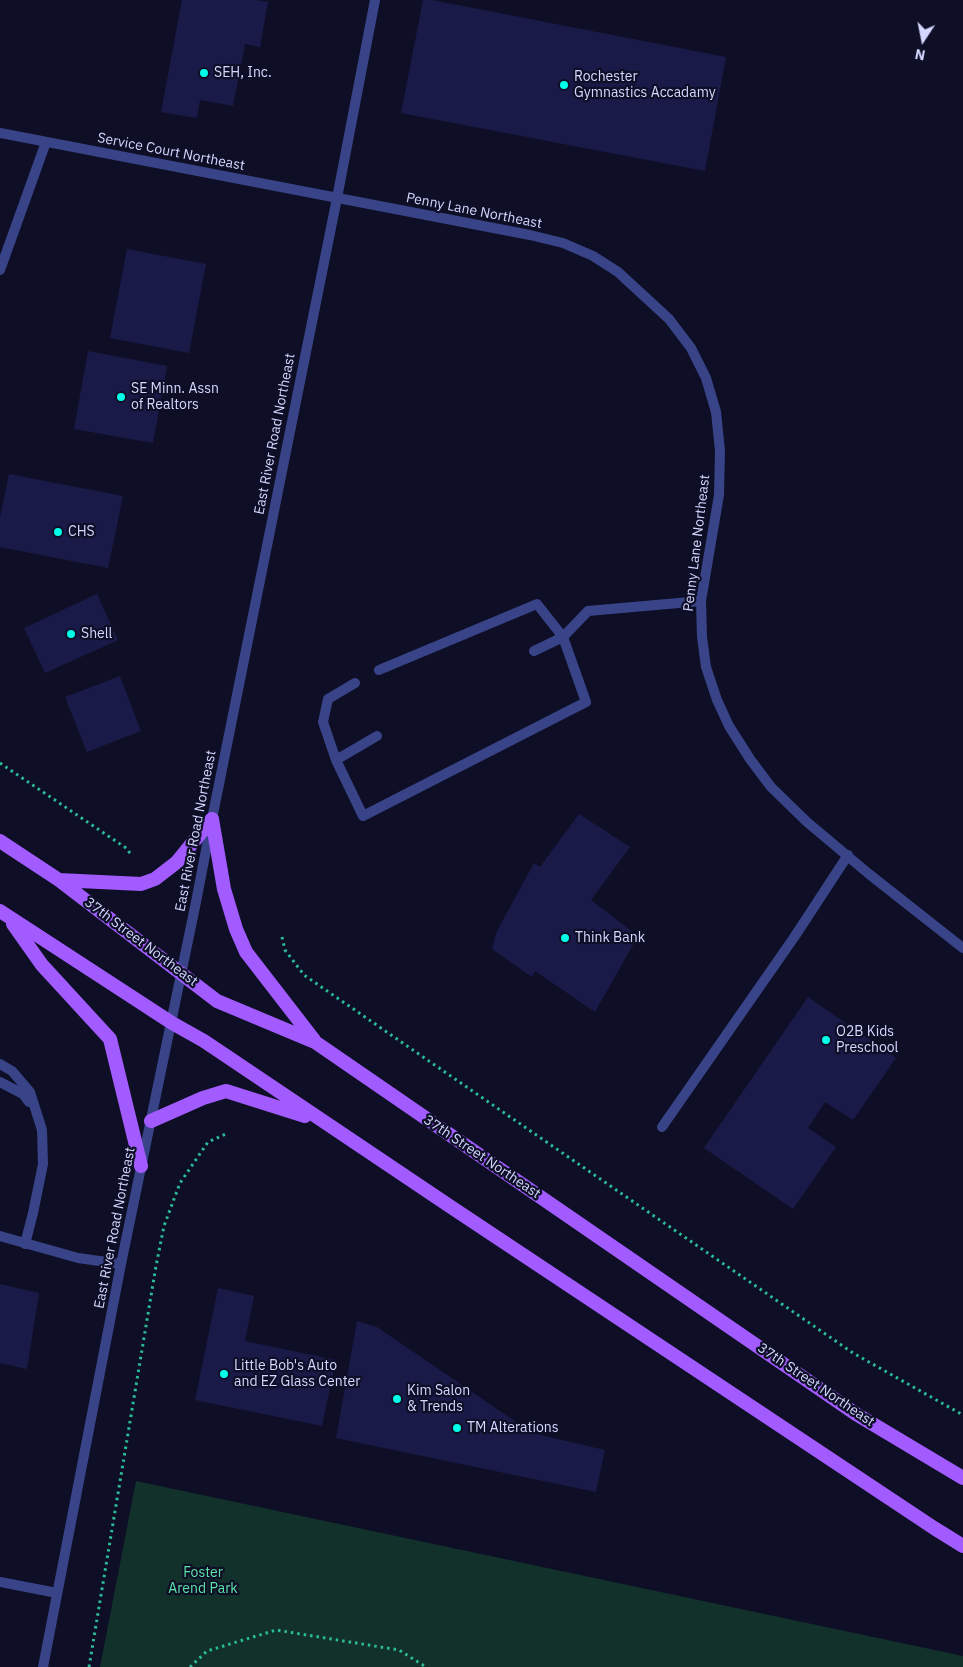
<!DOCTYPE html>
<html>
<head>
<meta charset="utf-8">
<style>
  body { margin:0 }
  #map { position:relative; width:963px; height:1667px; overflow:hidden; background:#0e0f27; font-family:"IBM Plex Sans",sans-serif }
  canvas { display:block }
  .north { position:absolute; left:898px; top:15px; width:50px; height:50px; -webkit-text-stroke:4px #0e0f27; paint-order:stroke; rotate:191deg; font-size:14px; font-weight:700; line-height:20px; text-align:center; color:#d4d7ff }
  .north::after { content:''; display:block; margin:auto; width:18px; height:22px; background:#d4d7ff; clip-path:polygon(50% 0,100% 100%,50% 72%,0 100%) }
</style>
</head>
<body>
<div id="map">
<canvas width="963" height="1667"></canvas>
<div class="north">N</div>
</div>
<script>
const g = document.querySelector('canvas').getContext('2d');
g.lineJoin = 'round';
function paint(path, color) { g.fillStyle = color; g.fill(path, 'evenodd'); }
const poly = rows => new Path2D(rows.map(r => 'M' + r).join(''));
function stroke(path, color, width, dash) { g.strokeStyle = color; g.lineWidth = width; g.lineCap = dash ? 'butt' : 'round'; g.setLineDash(dash || []); g.stroke(path); }
function label(font, color, halo, rows, align = 'center') {
  g.font = font + ' "IBM Plex Sans",sans-serif'; g.lineWidth = 4.5; g.setLineDash([]); g.textBaseline = 'middle'; g.strokeStyle = halo; g.fillStyle = color; for (const [text, x, y, turn = 0] of rows) {
    g.save(); g.translate(x, y); g.rotate((+turn || 0) * Math.PI / 180); g.textAlign = isNaN(turn) ? turn : align; if (halo) g.strokeText(text, 0, 0); g.fillText(text, 0, 0); g.restore();
  }
}
paint(poly([
  [136,1481,963,1656,963,1667,100,1667]
]), '#11312a');
paint(poly([
  [182,0,255,0,268,2,260,47,245,44,233,106,200,100,197,118,161,112],
  [423,0,432,0,726,57,705,171,401,113],
  [127,249,206,264,189,353,110,338],
  [88,351,167,366,153,443,74,429],
  [9,474,123,496,108,568,0,547,0,517],
  [97,594,118,640,45,673,24,628],
  [120,676,141,731,87,752,65,697],
  [579,814,630,847,591,900,638,936,595,1012,535,971,532,977,492,949,496,933,534,863,540,867],
  [808,997,896,1058,853,1120,825,1102,808,1128,836,1147,793,1209,704,1148],
  [0,1284,39,1293,27,1369,0,1363],
  [218,1288,254,1296,245,1341,336,1360,322,1426,195,1400],
  [357,1321,377,1327,532,1433,605,1450,596,1492,336,1438]
]), '#1a1a48');
stroke(poly([
  [0,763,126,848,132,856],
  [282,937,285,950,304,975,853,1353,963,1415],
  [89,1667,156,1266,164,1226,180,1183,208,1142,228,1133],
  [190,1667,207,1651,276,1630,399,1650,426,1667]
]), '#2bbc97', 3, [2.5, 4]);
stroke(poly([
  [0,270,46,142],
  [534,651,563,637,588,611,701,601],
  [355,683,328,699,323,722,336,760,363,816,586,702,563,637,537,604,379,670],
  [336,760,377,736],
  [0,1064,12,1071,30,1092,42,1130,43,1164,33,1213,25,1244],
  [0,1082,23,1094,29,1102],
  [662,1127,795,936,848,855],
  [0,1582,57,1593]
]), '#384487', 10);
stroke(poly([
  [0,133,530,235,563,243,593,256,618,272,669,319,691,348,706,378,716,412,720,451,719,495,701,601,702,637,706,667,717,700,729,726,750,759,771,787,807,822,869,874,963,948],
  [0,1236,78,1258,121,1264]
]), '#384487', 10);
stroke(poly([
  [43,1667,121,1264,196,902,212,819,337,198,375,0]
]), '#384487', 10);
stroke(poly([
  [212,819,224,889,236,929,246,952,314,1040],
  [0,841,59,880,217,1001,315,1042,856,1414,963,1478],
  [59,880,141,884,155,879,177,862,212,819],
  [0,911,172,1023,204,1041,451,1207,934,1528,963,1546],
  [13,924,42,965,110,1039,141,1166],
  [151,1121,203,1098,226,1091,305,1116]
]), '#a25bff', 14);
for (const [x, y, r, color] of [
  [204,73,5,"#00ffe8"],
  [564,85,5,"#00ffe8"],
  [121,397,5,"#00ffe8"],
  [58,532,5,"#00ffe8"],
  [71,634,5,"#00ffe8"],
  [565,938,5,"#00ffe8"],
  [826,1040,5,"#00ffe8"],
  [224,1374,5,"#00ffe8"],
  [397,1399,5,"#00ffe8"],
  [457,1428,5,"#00ffe8"]
]) { const dot = new Path2D(); dot.arc(x, y, r, 0, 2 * Math.PI); g.fillStyle = color; g.fill(dot); stroke(dot, '#0e0f27', 2); }
label('14px', '#d4d7ff', '#0e0f27', [
  ["SEH, Inc.",214,73],
  ["Rochester",574,77],
  ["Gymnastics Accadamy",574,93],
  ["SE Minn. Assn",131,389],
  ["of Realtors",131,405],
  ["CHS",68,532],
  ["Shell",81,634],
  ["Think Bank",575,938],
  ["O2B Kids",836,1032],
  ["Preschool",836,1048],
  ["Little Bob's Auto",234,1366],
  ["and EZ Glass Center",234,1382],
  ["Kim Salon",407,1391],
  ["& Trends",407,1407],
  ["TM Alterations",467,1428]
], 'left');
label('14px', '#d4d7ff', '#0e0f27', [
  ["Service Court Northeast",171,152,11],
  ["Penny Lane Northeast",474,211,11],
  ["East River Road Northeast",275,434,-79],
  ["Penny Lane Northeast",697,543,-83],
  ["East River Road Northeast",196,831,-79],
  ["37th Street Northeast",141,942,37],
  ["37th Street Northeast",482,1157,34],
  ["East River Road Northeast",115,1228,-79],
  ["37th Street Northeast",816,1385,34]
]);
label('14px', '#5be4a7', '#0e0f27', [
  ["Foster",203,1573],
  ["Arend Park",203,1589]
]);
</script>
</body>
</html>
